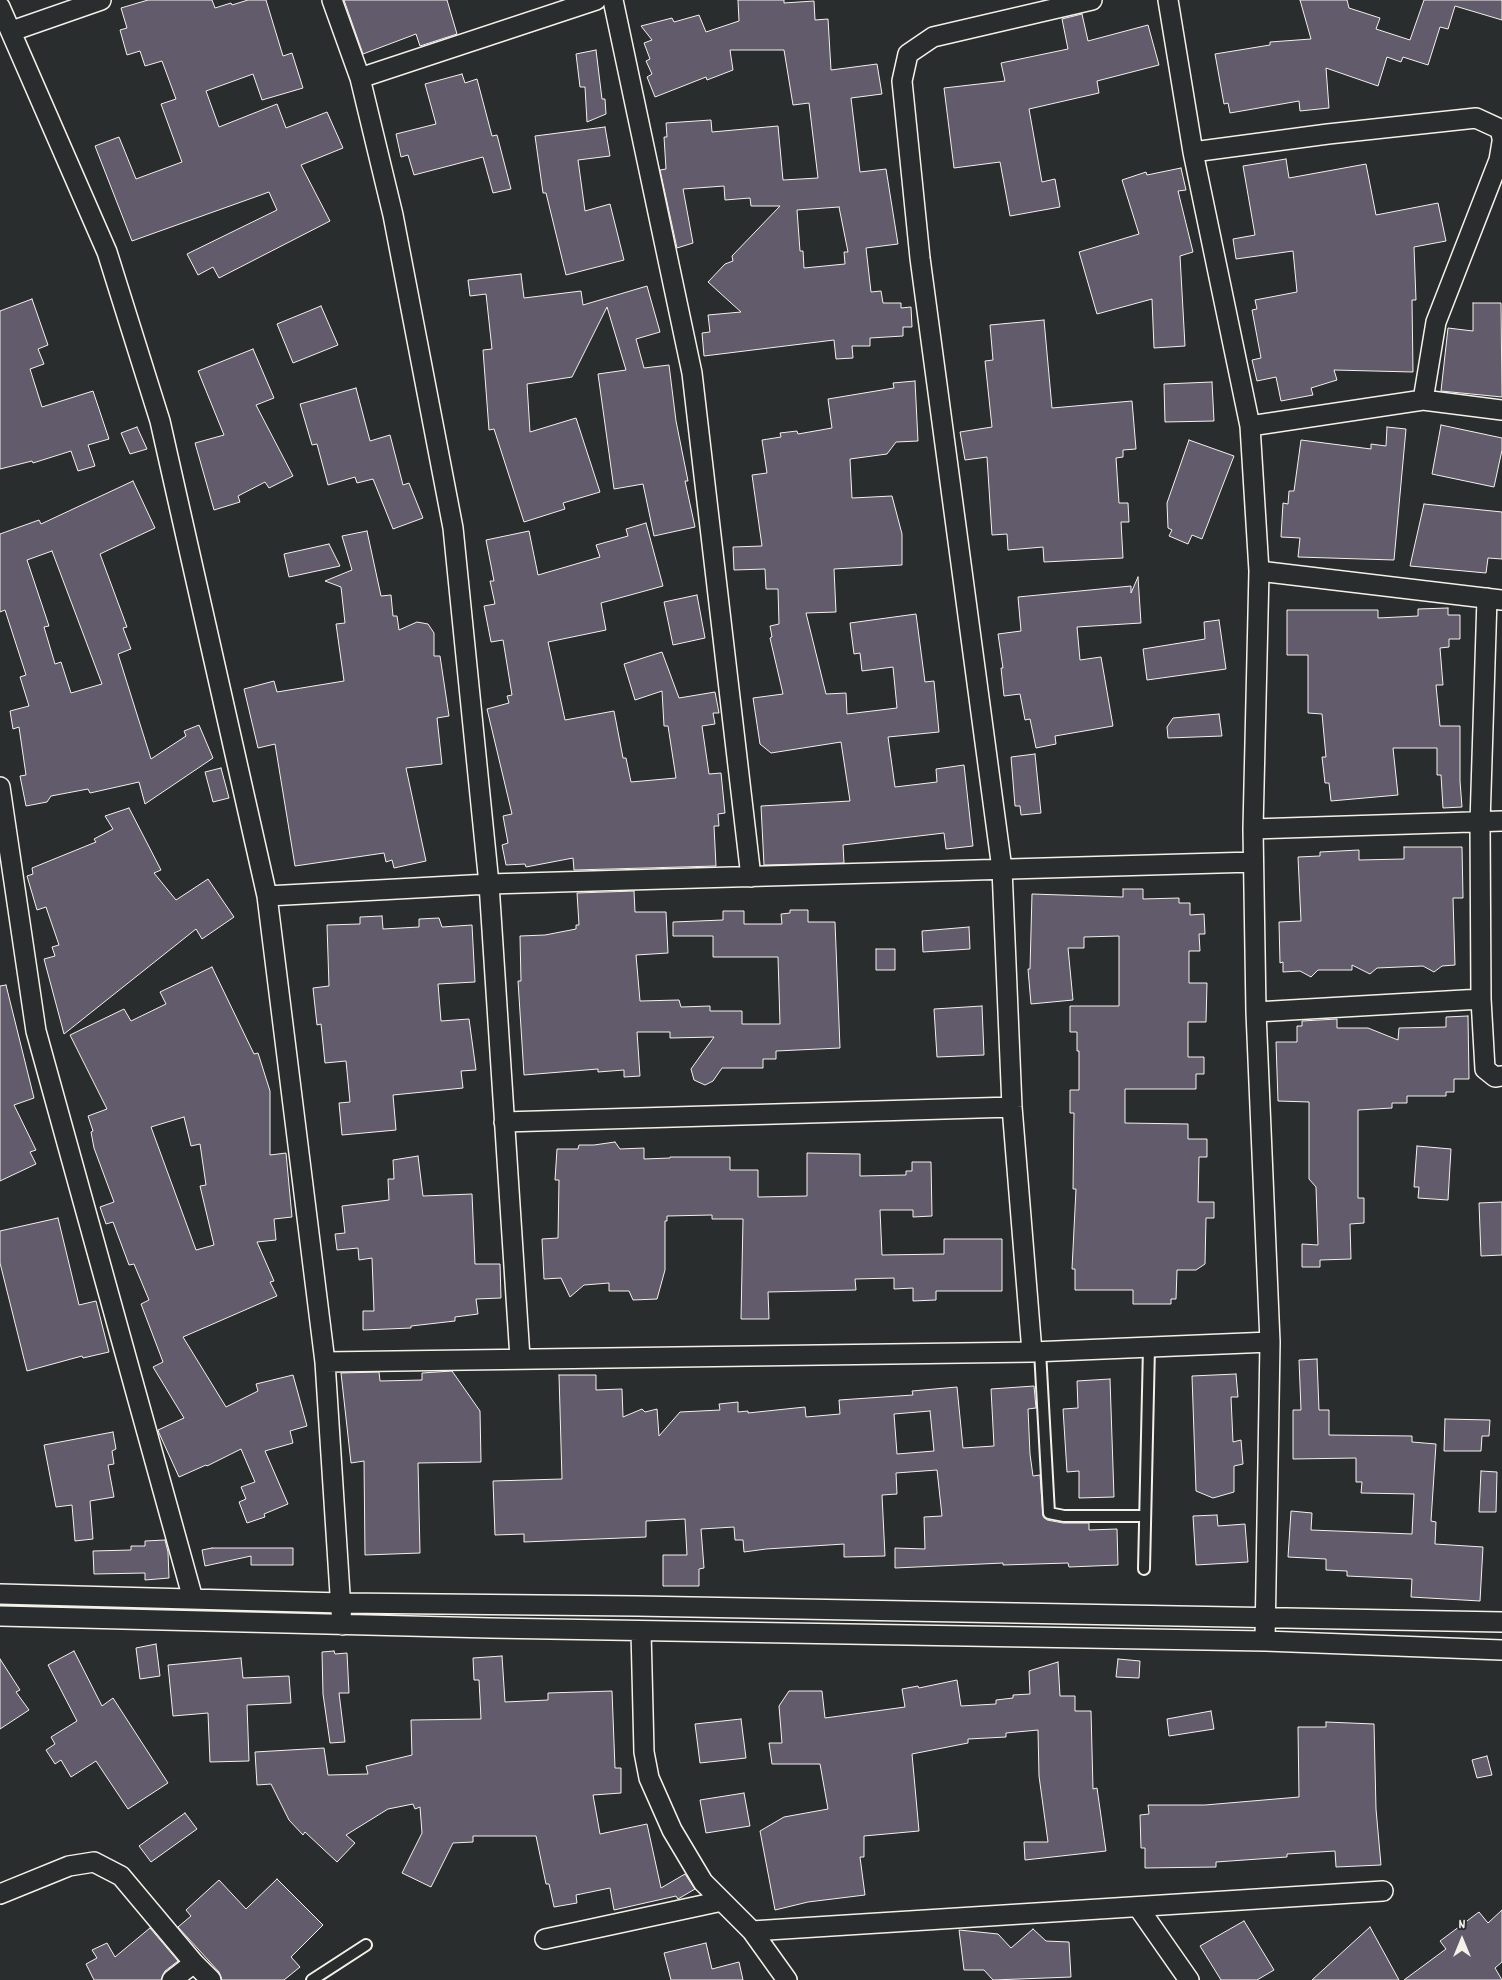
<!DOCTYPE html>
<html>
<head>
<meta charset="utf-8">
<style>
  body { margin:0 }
  #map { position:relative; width:1502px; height:1980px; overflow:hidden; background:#2a2d2e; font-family:Dekko,sans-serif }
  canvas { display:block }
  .north { position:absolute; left:1437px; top:1915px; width:50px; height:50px; -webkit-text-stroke:4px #2a2d2e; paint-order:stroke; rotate:0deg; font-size:14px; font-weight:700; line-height:20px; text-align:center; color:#f4f1e8 }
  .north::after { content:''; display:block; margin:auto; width:18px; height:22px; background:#f4f1e8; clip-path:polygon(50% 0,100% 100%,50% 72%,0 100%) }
</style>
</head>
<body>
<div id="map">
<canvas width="1502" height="1980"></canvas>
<div class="north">N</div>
</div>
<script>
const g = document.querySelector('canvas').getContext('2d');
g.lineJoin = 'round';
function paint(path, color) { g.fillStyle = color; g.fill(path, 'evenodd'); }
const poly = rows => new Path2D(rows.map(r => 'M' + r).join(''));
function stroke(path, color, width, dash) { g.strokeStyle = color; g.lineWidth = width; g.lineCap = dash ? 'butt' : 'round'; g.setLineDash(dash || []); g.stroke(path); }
const building = poly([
  [148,0,212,0,215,8,231,3,232,5,248,0,266,0,283,56,292,53,303,88,262,100,253,74,206,91,219,127,277,104,286,128,327,112,343,148,301,165,330,221,219,278,213,267,198,275,187,254,277,210,269,192,132,241,95,146,119,137,136,179,182,162,161,104,176,99,162,61,145,66,140,51,127,55,120,30,127,28,121,8,148,0],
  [344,0,447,0,457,34,420,46,416,34,363,54,344,0],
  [738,0,784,0,784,3,814,1,815,20,828,19,831,70,877,64,882,94,851,98,860,172,886,169,898,244,866,248,871,292,881,291,883,303,901,303,901,308,911,307,912,327,903,327,903,336,870,338,870,346,852,346,853,358,836,359,834,340,704,356,702,333,710,332,708,315,741,312,708,282,725,264,733,261,732,256,780,206,751,206,750,198,725,200,724,186,683,189,693,243,677,248,660,170,666,169,664,137,667,137,666,123,711,120,712,132,778,126,783,180,818,178,809,103,793,105,784,50,730,50,733,70,707,80,706,77,655,97,647,77,652,74,646,61,650,59,644,43,652,40,641,26,672,18,674,22,699,15,706,32,739,21,738,0],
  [839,207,848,252,844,252,845,264,804,268,803,251,800,251,797,210,839,207],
  [1300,0,1347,0,1349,8,1380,18,1376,29,1410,40,1424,0,1502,0,1502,20,1455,6,1448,29,1440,27,1428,65,1403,57,1401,62,1387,57,1378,86,1326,68,1329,108,1300,111,1299,101,1230,113,1228,103,1224,104,1215,54,1270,45,1270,42,1311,39,1300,0],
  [1082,14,1088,41,1148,25,1159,65,1097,81,1099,93,1029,109,1042,182,1055,179,1060,207,1010,216,1000,162,954,168,944,88,1005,81,1001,63,1068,49,1062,19,1082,14],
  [596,50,602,99,605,99,606,114,587,122,585,87,580,87,576,54,596,50],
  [462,74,465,83,477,79,492,136,497,135,511,189,493,193,483,157,414,175,408,155,401,157,396,134,436,124,425,84,462,74],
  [605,127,610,156,578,160,585,211,610,204,624,260,566,275,546,193,543,193,535,136,605,127],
  [1286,159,1289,178,1366,164,1376,215,1438,203,1446,241,1414,247,1416,300,1412,300,1413,372,1334,370,1337,380,1311,388,1313,395,1281,401,1276,377,1257,381,1252,360,1261,358,1252,310,1257,309,1255,300,1297,292,1293,251,1236,259,1233,239,1255,235,1243,166,1286,159],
  [1181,168,1186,190,1178,191,1193,252,1180,256,1185,346,1154,348,1152,299,1097,314,1079,252,1139,234,1122,180,1146,172,1147,175,1181,168],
  [521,274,524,298,581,291,583,305,647,286,660,332,636,339,644,368,669,365,676,421,688,481,685,481,695,527,654,536,643,484,614,489,598,374,626,370,607,307,572,377,527,384,530,432,576,418,600,492,563,503,565,509,524,522,494,429,489,430,483,350,492,349,486,294,470,296,468,280,521,274],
  [32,299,48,345,38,349,44,364,30,369,42,407,93,391,109,439,88,445,95,466,78,471,71,451,33,463,32,461,0,469,0,311,32,299],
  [1473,303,1501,303,1502,397,1441,391,1448,328,1473,331,1473,303],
  [321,306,338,345,293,363,277,324,321,306],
  [1044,320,1052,408,1132,401,1136,449,1123,450,1123,457,1116,458,1119,503,1128,503,1129,522,1121,522,1123,558,1044,562,1043,547,1008,550,1007,534,992,535,987,457,965,460,960,432,992,427,985,361,993,360,990,325,1044,320],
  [253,349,274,398,256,405,293,476,269,488,265,482,238,496,240,502,214,510,195,443,224,435,198,371,253,349],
  [915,381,918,441,896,442,887,454,850,459,852,498,892,496,902,534,902,565,834,569,836,612,806,613,826,694,846,693,847,714,897,708,893,667,862,671,860,653,854,654,850,623,916,614,925,682,934,681,939,732,888,737,895,787,937,782,936,769,964,765,973,846,946,849,944,833,843,845,844,863,764,865,761,806,850,801,841,742,771,753,760,744,753,698,783,694,770,638,772,637,770,626,779,624,778,589,766,589,765,569,734,570,733,547,762,546,752,475,767,473,762,440,781,437,780,433,797,431,798,434,832,428,828,399,894,388,893,383,915,381],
  [1212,382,1214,421,1165,422,1164,384,1212,382],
  [356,388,370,441,390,435,403,485,409,483,423,518,393,529,373,479,357,483,355,477,328,485,317,444,312,445,300,404,356,388],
  [1441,425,1502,438,1502,450,1494,487,1432,474,1441,425],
  [137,427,147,449,130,454,121,433,137,427],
  [1387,427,1406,429,1394,560,1298,557,1300,538,1281,537,1283,503,1288,504,1289,491,1294,491,1301,440,1371,449,1371,444,1386,446,1387,427],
  [1189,440,1234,456,1202,539,1192,535,1188,544,1169,536,1172,530,1168,528,1167,503,1189,440],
  [133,481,155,528,100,554,127,627,123,628,131,649,118,654,151,759,186,736,184,731,199,725,213,758,145,804,139,782,90,793,88,789,51,796,47,802,26,806,20,776,26,775,19,727,13,729,10,711,29,706,20,677,26,675,5,610,0,612,0,534,39,520,41,524,133,481],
  [52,551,102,684,71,693,61,662,55,664,44,627,49,626,27,560,52,551],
  [1424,504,1502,512,1502,559,1488,558,1486,573,1410,566,1424,504],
  [646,523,663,586,601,603,606,630,548,642,565,720,614,711,623,758,626,758,631,782,676,778,668,726,664,726,662,691,635,700,624,664,662,652,679,698,715,692,719,713,713,713,715,724,702,726,709,774,721,773,725,813,718,814,719,826,714,826,716,866,574,870,573,858,526,867,525,864,506,865,502,845,508,843,503,816,512,814,487,709,509,703,507,696,512,695,503,640,491,642,484,606,495,604,490,581,494,581,486,540,529,531,538,575,600,557,596,545,628,536,626,529,646,523],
  [367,531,381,596,391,595,393,616,397,616,399,630,417,622,428,624,434,633,434,656,440,656,449,716,437,718,442,764,406,768,426,861,394,868,392,860,386,862,384,853,295,866,275,744,258,748,244,689,274,681,277,692,344,681,336,624,345,623,341,587,325,581,352,570,342,536,367,531],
  [329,544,340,566,289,577,284,554,329,544],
  [1138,577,1141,623,1077,627,1080,660,1101,657,1113,726,1055,736,1056,744,1036,748,1030,719,1025,720,1020,694,1004,696,1001,668,1003,668,998,634,1021,631,1018,597,1131,586,1131,593,1138,577],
  [697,595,705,638,673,645,664,602,697,595],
  [1448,608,1448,615,1460,615,1460,639,1449,639,1449,647,1440,648,1443,685,1436,685,1440,726,1460,726,1460,781,1462,807,1443,808,1441,775,1437,775,1437,748,1393,748,1398,795,1331,801,1329,783,1325,783,1322,757,1326,757,1322,714,1308,713,1308,655,1287,655,1287,610,1378,610,1378,618,1418,616,1418,609,1448,608],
  [1219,620,1226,669,1147,680,1143,649,1205,639,1204,622,1219,620],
  [1219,714,1222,736,1168,738,1167,727,1173,718,1219,714],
  [1035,754,1041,813,1021,815,1020,806,1015,806,1011,757,1035,754],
  [221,768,229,798,213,802,205,772,221,768],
  [129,808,161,870,154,873,176,900,208,879,234,917,202,939,196,929,64,1034,44,959,55,956,52,947,59,945,46,907,37,910,27,876,33,874,32,868,96,842,94,839,113,829,105,816,129,808],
  [1404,847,1462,847,1463,898,1453,898,1455,965,1442,966,1434,972,1423,966,1377,968,1370,974,1352,965,1352,970,1318,970,1311,977,1300,971,1283,972,1283,962,1280,963,1279,922,1301,921,1298,857,1320,856,1320,852,1359,850,1359,860,1404,859,1404,847],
  [1123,889,1143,889,1143,899,1179,898,1179,903,1190,903,1190,915,1204,914,1205,934,1199,934,1200,951,1189,951,1189,983,1207,983,1206,1022,1188,1022,1188,1057,1204,1057,1204,1074,1196,1074,1196,1089,1125,1089,1125,1123,1188,1124,1188,1139,1207,1139,1207,1157,1199,1157,1198,1202,1214,1202,1214,1218,1206,1218,1205,1264,1196,1270,1177,1270,1176,1299,1171,1299,1171,1304,1133,1304,1133,1290,1075,1290,1075,1269,1072,1269,1076,1189,1073,1189,1074,1113,1070,1113,1070,1090,1079,1090,1079,1051,1077,1051,1077,1032,1070,1032,1070,1006,1119,1006,1119,936,1084,937,1084,948,1068,948,1073,1000,1031,1004,1028,969,1030,969,1032,894,1123,897,1123,889],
  [634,891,635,912,666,912,668,953,636,955,640,1001,679,1000,681,1007,710,1006,710,1011,742,1011,742,1024,780,1024,778,957,713,957,713,936,673,936,673,922,723,920,723,911,744,911,744,924,782,924,781,914,790,913,790,910,808,910,808,922,835,922,840,1048,776,1051,776,1059,763,1059,763,1068,722,1068,713,1081,705,1085,694,1080,691,1069,714,1037,670,1038,670,1032,637,1032,640,1076,624,1077,624,1070,598,1072,598,1069,524,1075,518,981,521,981,520,936,545,935,576,929,576,925,579,925,577,893,634,891],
  [382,916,383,929,419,927,419,919,439,918,442,927,472,925,475,982,438,984,441,1021,469,1019,476,1070,461,1071,463,1088,393,1095,396,1130,342,1135,339,1103,350,1102,346,1061,325,1063,321,1024,317,1025,313,988,329,986,327,925,360,924,360,917,382,916],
  [969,927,970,949,923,952,922,931,969,927],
  [876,949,895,949,895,970,876,970,876,949],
  [212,967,254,1054,258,1053,270,1091,270,1155,286,1153,292,1217,274,1219,276,1240,257,1242,274,1281,270,1282,277,1296,183,1337,226,1407,258,1391,256,1384,293,1375,307,1426,290,1431,293,1443,265,1451,288,1504,264,1514,265,1517,247,1523,239,1502,246,1499,241,1487,255,1482,241,1449,207,1466,206,1465,179,1477,159,1433,158,1430,184,1418,153,1367,163,1362,141,1304,149,1300,134,1264,129,1265,113,1222,106,1224,100,1207,114,1202,94,1148,91,1132,93,1131,88,1116,107,1109,70,1035,124,1009,131,1021,166,1004,160,992,212,967],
  [184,1117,191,1146,200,1144,206,1185,200,1186,214,1245,196,1250,151,1127,184,1117],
  [6,985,34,1098,14,1105,36,1150,30,1152,36,1164,0,1181,0,986,6,985],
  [982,1006,984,1055,937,1057,934,1009,982,1006],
  [1468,1016,1469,1079,1454,1079,1454,1092,1446,1092,1446,1096,1407,1096,1407,1103,1392,1103,1392,1108,1358,1110,1358,1198,1364,1198,1364,1223,1350,1224,1351,1259,1320,1260,1320,1267,1302,1267,1302,1244,1318,1245,1316,1187,1309,1179,1309,1102,1278,1101,1276,1042,1297,1042,1297,1026,1302,1026,1302,1021,1337,1019,1337,1028,1368,1028,1398,1040,1399,1028,1446,1027,1446,1017,1468,1016],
  [615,1142,620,1149,644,1148,644,1159,670,1158,670,1157,730,1157,730,1170,758,1170,758,1197,807,1196,807,1153,860,1154,860,1176,906,1175,906,1171,912,1171,912,1162,931,1162,932,1216,913,1217,913,1210,880,1210,882,1255,944,1254,944,1239,1002,1239,1002,1291,936,1291,936,1300,913,1301,913,1288,894,1289,894,1278,855,1279,856,1290,768,1292,769,1319,741,1319,743,1219,712,1219,712,1215,667,1216,667,1221,665,1221,665,1270,657,1299,633,1300,629,1291,609,1291,609,1283,584,1285,570,1297,561,1278,544,1279,542,1239,558,1238,559,1180,555,1180,557,1149,578,1149,579,1145,594,1145,615,1142],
  [1417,1146,1451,1149,1448,1200,1418,1198,1419,1187,1414,1187,1417,1146],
  [418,1156,423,1196,472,1194,475,1264,500,1264,501,1298,476,1299,478,1314,455,1317,455,1321,411,1326,411,1328,363,1330,363,1311,374,1311,372,1258,359,1260,358,1248,337,1250,335,1234,345,1233,342,1206,389,1200,388,1179,394,1179,393,1160,418,1156],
  [1502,1202,1502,1255,1481,1256,1479,1203,1502,1202],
  [58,1218,79,1305,96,1301,109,1352,83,1358,82,1356,27,1371,0,1263,0,1231,58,1218],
  [1317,1359,1319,1410,1329,1410,1329,1435,1412,1436,1412,1442,1436,1444,1431,1521,1436,1522,1435,1544,1483,1547,1480,1601,1411,1597,1412,1579,1347,1576,1347,1571,1326,1570,1326,1559,1288,1557,1291,1511,1312,1513,1311,1530,1412,1534,1414,1494,1361,1493,1362,1482,1356,1482,1356,1458,1293,1459,1293,1410,1301,1410,1299,1360,1317,1359],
  [452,1371,480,1411,481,1462,418,1463,420,1553,365,1555,364,1461,351,1463,341,1373,379,1372,380,1381,422,1380,422,1373,452,1371],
  [1236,1374,1238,1397,1231,1397,1233,1442,1241,1440,1243,1464,1234,1466,1234,1492,1213,1498,1196,1491,1192,1376,1236,1374],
  [559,1375,596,1375,596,1390,622,1389,623,1417,642,1409,645,1412,657,1409,659,1436,680,1412,720,1410,719,1404,738,1402,738,1412,748,1411,748,1413,805,1407,806,1417,840,1414,839,1400,913,1395,912,1391,957,1387,963,1448,994,1446,991,1389,1034,1386,1036,1408,1028,1409,1030,1454,1033,1476,1040,1475,1043,1516,1047,1520,1063,1523,1089,1523,1089,1530,1117,1529,1118,1565,1069,1567,1068,1563,1003,1565,1003,1563,895,1568,895,1548,925,1549,924,1517,942,1516,937,1470,896,1473,897,1494,882,1495,885,1556,844,1557,844,1544,766,1549,744,1552,743,1540,735,1540,734,1527,701,1529,704,1568,699,1569,699,1586,663,1586,663,1555,687,1555,685,1519,646,1521,646,1537,524,1542,524,1534,495,1535,493,1481,562,1479,559,1375],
  [930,1411,934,1451,897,1454,894,1414,930,1411],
  [1110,1379,1114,1497,1079,1498,1079,1471,1067,1472,1063,1409,1078,1408,1077,1381,1110,1379],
  [1445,1419,1490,1420,1489,1436,1482,1436,1481,1451,1444,1451,1445,1419],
  [113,1432,116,1449,112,1451,114,1464,108,1465,114,1497,90,1501,93,1539,75,1541,72,1505,56,1507,44,1445,113,1432],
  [1481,1471,1497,1472,1496,1512,1479,1512,1481,1471],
  [1217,1515,1218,1526,1245,1524,1248,1562,1196,1565,1193,1516,1217,1515],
  [165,1540,168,1552,169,1578,145,1580,145,1573,94,1574,93,1551,131,1550,131,1546,145,1546,145,1541,165,1540],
  [212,1548,293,1548,293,1565,251,1565,251,1556,205,1566,202,1550,212,1548],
  [156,1644,160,1676,140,1679,136,1648,156,1644],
  [74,1651,102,1706,113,1698,168,1783,128,1809,96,1761,71,1777,61,1760,55,1764,46,1750,55,1744,51,1737,77,1721,48,1665,74,1651],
  [334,1651,335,1654,347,1653,349,1693,339,1693,345,1742,330,1743,323,1694,322,1652,334,1651],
  [502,1656,505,1702,548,1700,548,1693,612,1691,615,1768,621,1768,621,1793,593,1795,600,1834,647,1824,661,1888,685,1874,695,1889,678,1899,676,1896,614,1910,610,1888,576,1895,577,1903,554,1907,549,1884,546,1884,536,1836,473,1836,473,1842,453,1843,431,1887,402,1873,422,1833,420,1807,415,1809,413,1804,388,1809,346,1835,355,1843,337,1862,305,1832,303,1835,289,1820,271,1784,257,1785,255,1752,324,1748,328,1775,368,1774,366,1766,412,1755,411,1720,481,1719,479,1680,474,1680,473,1658,502,1656],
  [241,1658,243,1678,289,1676,291,1703,247,1705,249,1761,210,1762,208,1713,173,1716,168,1665,241,1658],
  [0,1659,20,1690,16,1692,29,1710,0,1729,0,1659],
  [1118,1659,1140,1661,1139,1678,1116,1677,1118,1659],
  [1058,1662,1060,1696,1075,1696,1075,1711,1091,1711,1093,1789,1097,1788,1106,1851,1025,1860,1024,1842,1048,1842,1039,1776,1038,1730,1006,1733,1006,1737,968,1739,968,1743,912,1754,919,1831,864,1836,864,1857,860,1857,865,1895,808,1902,775,1910,760,1831,784,1817,828,1809,820,1764,772,1764,769,1743,782,1743,779,1706,789,1691,822,1691,825,1718,905,1707,902,1689,918,1686,919,1688,957,1680,961,1706,996,1704,996,1700,1013,1698,1013,1695,1030,1694,1029,1671,1058,1662],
  [1211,1711,1214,1729,1169,1736,1167,1719,1211,1711],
  [741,1719,746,1758,700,1763,695,1724,741,1719],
  [1326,1722,1374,1724,1376,1809,1381,1865,1336,1867,1335,1851,1287,1854,1287,1857,1216,1862,1216,1867,1145,1868,1145,1848,1141,1848,1140,1815,1149,1814,1148,1805,1205,1805,1299,1797,1298,1727,1326,1727,1326,1722],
  [1487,1756,1492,1775,1477,1778,1472,1760,1487,1756],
  [744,1793,750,1826,706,1833,700,1800,744,1793],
  [185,1813,197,1829,151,1862,139,1846,185,1813],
  [277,1879,323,1925,291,1957,300,1967,284,1980,222,1980,219,1972,178,1927,191,1916,186,1910,219,1880,246,1909,277,1879],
  [1502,1910,1502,1962,1495,1968,1502,1980,1404,1980,1446,1949,1440,1941,1479,1912,1488,1923,1502,1910],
  [1244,1921,1274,1970,1257,1980,1221,1980,1200,1946,1244,1921],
  [1370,1927,1399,1980,1312,1980,1336,1958,1370,1927],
  [150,1928,178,1961,165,1971,161,1980,94,1980,86,1964,97,1958,92,1950,107,1943,115,1957,150,1928],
  [1033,1929,1046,1941,1069,1942,1071,1977,993,1980,984,1970,964,1970,959,1930,998,1934,1011,1948,1033,1929],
  [706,1943,712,1969,739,1962,743,1980,671,1980,664,1953,706,1943]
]);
paint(building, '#625b6c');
stroke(building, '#f4f1e8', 1);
const service = poly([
  [1040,1351,1049,1513,1064,1516,1145,1516],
  [1144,1569,1149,1347],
  [312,1980,366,1945]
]);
const minor = poly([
  [332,0,360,78,393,215,453,528,489,884,520,1358],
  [613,0,692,373,751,877],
  [1168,0,1193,152,1250,426,1259,571,1253,829,1256,1012,1270,1342,1265,1641],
  [0,7,107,252,160,421,267,896,325,1362,342,1625],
  [12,31,101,0],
  [360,78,596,0],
  [1193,152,1328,134,1476,118,1500,129,1502,138],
  [1423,400,1436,322,1499,160,1502,142],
  [1250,426,1423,400,1502,410],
  [1259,571,1502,600],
  [1487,598,1480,823,1481,999,1485,1069,1495,1077,1502,1076],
  [0,787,36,1031,193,1599],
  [1253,829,1502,821],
  [267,896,489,884,1253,862],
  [1256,1012,1481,999],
  [504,1122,1012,1107],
  [1032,1352,1012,1107,1002,869,920,258,902,81,908,54,933,37,1092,0],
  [325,1362,1032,1352,1270,1342],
  [0,1594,342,1603,637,1606,1502,1622],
  [0,1616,490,1628,1265,1641,1502,1650],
  [641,1631,644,1752,649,1778,672,1830,703,1882,752,1931,787,1980],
  [0,1894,69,1866,94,1862,121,1876,194,1963,211,1980],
  [1138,1907,1189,1980],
  [752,1931,1383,1891],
  [545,1939,722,1901],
  [172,1980,194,1963]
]);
stroke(service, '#f4f1e8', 14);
stroke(minor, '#f4f1e8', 22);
stroke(service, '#2a2d2e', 10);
stroke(minor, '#2a2d2e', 19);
</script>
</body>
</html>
